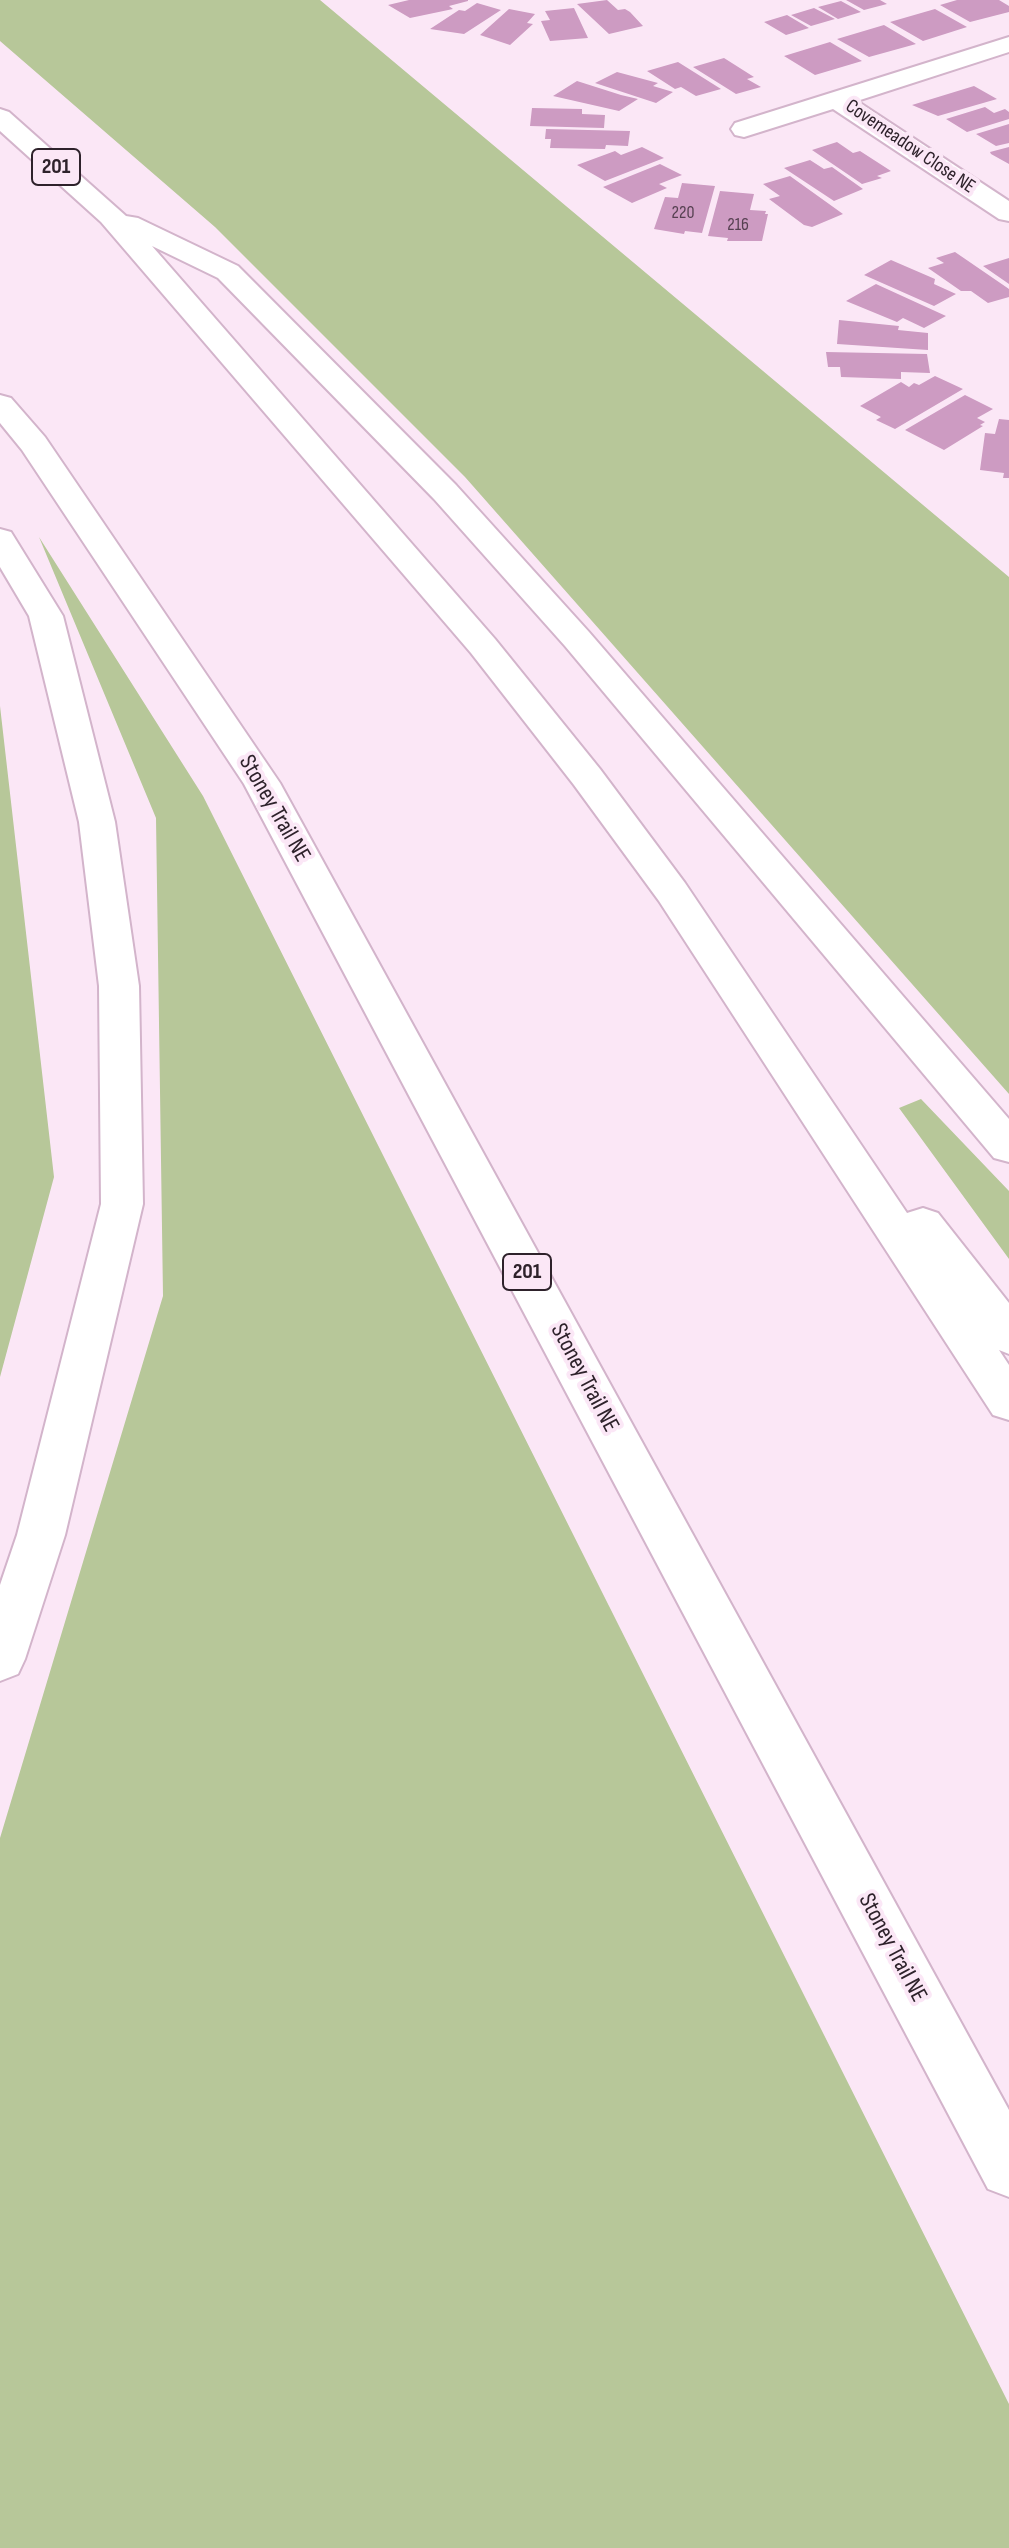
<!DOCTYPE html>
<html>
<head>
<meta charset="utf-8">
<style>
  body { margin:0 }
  canvas { display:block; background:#fbe7f6 }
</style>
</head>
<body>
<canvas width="1009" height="2548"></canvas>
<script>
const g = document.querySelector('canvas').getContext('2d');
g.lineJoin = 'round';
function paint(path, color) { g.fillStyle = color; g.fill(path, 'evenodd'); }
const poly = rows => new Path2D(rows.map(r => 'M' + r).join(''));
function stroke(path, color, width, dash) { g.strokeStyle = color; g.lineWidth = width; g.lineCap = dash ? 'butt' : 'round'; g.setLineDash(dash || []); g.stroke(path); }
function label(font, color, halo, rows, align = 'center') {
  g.font = font + ' "Sofia Sans Condensed",sans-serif'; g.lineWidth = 8; g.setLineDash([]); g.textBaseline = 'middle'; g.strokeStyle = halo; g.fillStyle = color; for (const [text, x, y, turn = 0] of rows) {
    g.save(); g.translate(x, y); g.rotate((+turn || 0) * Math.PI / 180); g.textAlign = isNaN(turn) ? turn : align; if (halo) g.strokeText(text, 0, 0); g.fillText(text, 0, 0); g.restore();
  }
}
paint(poly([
  [0,0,320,0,1009,577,1009,1094,465,477,215,227,0,41],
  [39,537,203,796,1009,2404,1009,2548,0,2548,0,1838,163,1296,156,818],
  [0,706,54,1177,0,1377],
  [921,1099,1009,1191,1009,1259,899,1108]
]), '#b7c799');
paint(poly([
  [409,0,468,0,468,1,449,6,453,9,410,18,388,5],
  [607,0,618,10,625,9,630,12,643,26,609,34,577,4],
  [846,0,880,0,887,4,864,10],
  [957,0,999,0,1009,6,1009,12,970,22,940,5],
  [841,1,861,12,838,19,818,7],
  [477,3,501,10,464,34,430,29,459,10,465,11],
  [574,8,588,38,550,41,541,21,550,20,545,11],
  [814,8,835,19,811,26,791,15],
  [509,9,535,14,527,23,533,24,510,45,480,35],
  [935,9,967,27,923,41,890,22],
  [787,15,809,28,786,35,764,22],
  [884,25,916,44,869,57,837,39],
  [830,42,862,61,815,75,784,56],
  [724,58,754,77,747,79,761,87,736,94,693,67],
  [678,62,721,89,696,96,681,87,675,89,647,71],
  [617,72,658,83,653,86,673,92,656,103,595,83],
  [577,81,621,95,638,99,619,111,553,96],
  [974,86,997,99,938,116,912,105],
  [985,107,994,113,1005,109,1009,112,1009,119,967,132,946,119],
  [532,108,582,109,582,114,605,115,604,128,530,126],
  [1009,124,1009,143,996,146,976,134],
  [546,129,630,131,628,146,606,145,605,149,550,148,551,139,545,139],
  [837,142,853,153,860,151,891,171,877,176,882,178,862,184,812,150],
  [642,147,664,158,605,181,577,165,615,151,621,155],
  [1009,147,1009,164,991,154,990,152],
  [810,160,824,169,832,167,863,189,834,201,784,168],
  [660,164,682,175,659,184,667,188,632,203,603,187],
  [790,176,843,214,812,227,804,225,769,199,780,196,763,184],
  [682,183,715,186,702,233,685,231,684,234,654,229,665,197,678,198],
  [720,191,754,194,750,210,766,211,765,214,768,214,762,241,727,241,728,238,708,236],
  [955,252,1009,289,1009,297,988,303,971,291,961,291,928,268,944,263,936,258],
  [1009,258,1009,284,983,266],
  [891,260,935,279,934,284,956,294,934,306,864,275],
  [876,284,946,316,924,328,903,318,897,322,846,301],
  [839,320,899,326,898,330,928,333,928,350,837,344],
  [826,352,927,354,930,373,901,372,901,379,841,377,840,367,828,367],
  [935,376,963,389,895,429,876,420,881,417,860,406,901,382,909,387,914,383,919,385],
  [965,395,993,409,977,418,985,422,980,425,983,426,944,450,905,430],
  [999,419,1009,420,1009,478,1003,478,1004,473,980,470,985,433,995,434]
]), '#cd9bc2');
const street = poly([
  [1009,37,1009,52,857,101,1009,201,1009,221,999,219,833,109,744,137,735,135,731,129,735,123,1009,37]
]);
const highway = poly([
  [0,109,9,112,126,216,138,218,238,266,456,485,589,632,1009,1119,1009,1162,994,1158,565,646,434,499,218,278,152,246,495,639,600,769,685,883,907,1213,923,1208,938,1213,1009,1303,1009,1354,999,1350,1009,1365,1009,1420,993,1415,659,901,574,785,471,653,101,222,0,131,0,109],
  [0,395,11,398,45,437,280,783,1009,2110,1009,2197,988,2189,244,784,22,450,0,423,0,395],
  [0,529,11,532,63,616,115,822,139,986,143,1204,65,1535,25,1659,18,1674,0,1681,0,1585,17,1535,101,1204,99,986,79,822,29,616,0,567,0,529]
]);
stroke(street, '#d3b4cb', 4);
stroke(highway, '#d3b4cb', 4);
paint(street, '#fff');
paint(highway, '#fff');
label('18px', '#564051', null, [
  ["220",683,213],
  ["216",738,225]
]);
label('20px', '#2e222b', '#fbe7f6', [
  ["Covemeadow Close NE",910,147,34]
]);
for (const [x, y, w] of [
  [56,167,48],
  [527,1272,48]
]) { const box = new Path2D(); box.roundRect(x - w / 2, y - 18, w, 36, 6); g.fillStyle = '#fbe7f6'; g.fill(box); stroke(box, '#2e222b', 2); }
label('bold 22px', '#2e222b', null, [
  ["201",56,167],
  ["201",527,1272]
]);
label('24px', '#2e222b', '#fbe7f6', [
  ["Stoney Trail NE",274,809,60],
  ["Stoney Trail NE",584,1378,62],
  ["Stoney Trail NE",892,1948,62]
]);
</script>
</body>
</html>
